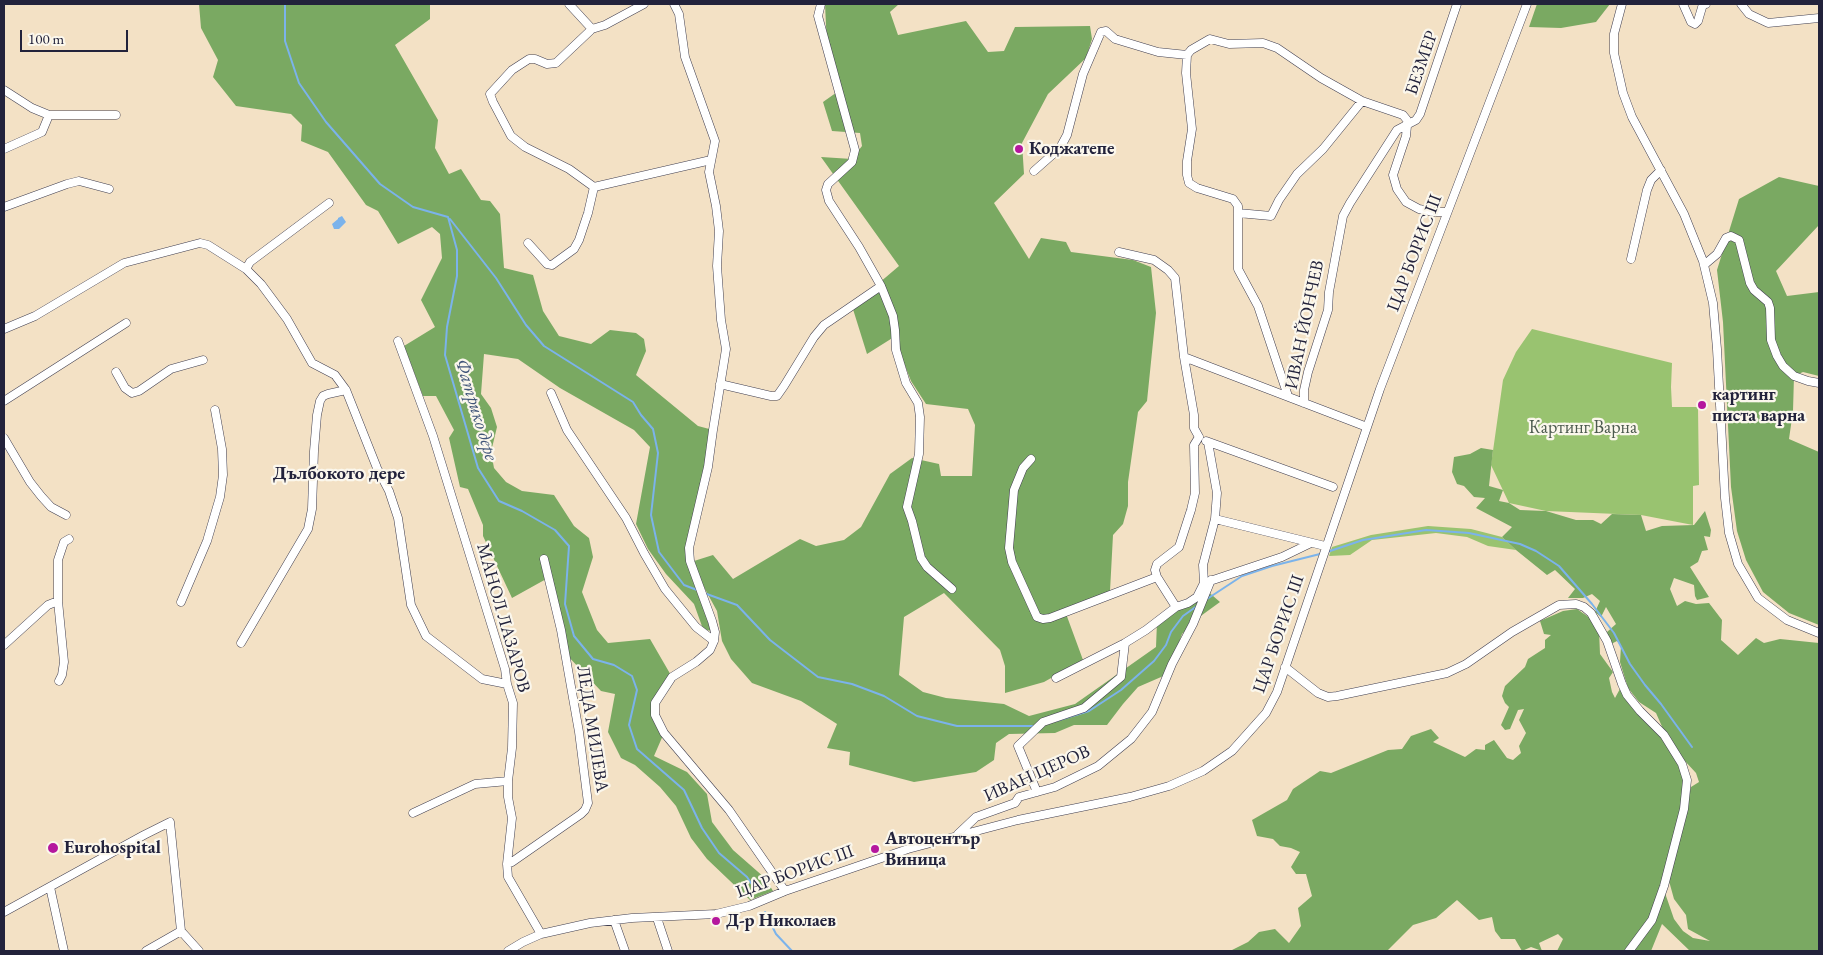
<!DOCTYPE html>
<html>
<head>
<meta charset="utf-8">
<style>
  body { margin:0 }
  #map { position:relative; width:1823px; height:955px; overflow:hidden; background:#f3e1c5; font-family:"EB Garamond",serif }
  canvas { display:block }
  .frame { position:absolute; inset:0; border:5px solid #22223b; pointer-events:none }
  .scale { position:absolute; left:20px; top:30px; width:108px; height:22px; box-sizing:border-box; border:2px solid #22223b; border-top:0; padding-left:6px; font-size:15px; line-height:18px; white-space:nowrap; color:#22223b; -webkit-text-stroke:4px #fbf7ec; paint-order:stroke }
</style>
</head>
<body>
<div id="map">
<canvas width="1823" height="955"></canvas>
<div class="frame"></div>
<div class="scale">100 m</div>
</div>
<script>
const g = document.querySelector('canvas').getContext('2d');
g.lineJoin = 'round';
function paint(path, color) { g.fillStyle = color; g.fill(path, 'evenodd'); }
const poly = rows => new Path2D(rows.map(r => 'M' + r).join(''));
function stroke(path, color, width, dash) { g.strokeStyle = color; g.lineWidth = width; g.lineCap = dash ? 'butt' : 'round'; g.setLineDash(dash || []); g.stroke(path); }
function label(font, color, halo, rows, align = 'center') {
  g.font = font + ' "EB Garamond",serif'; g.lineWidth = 4.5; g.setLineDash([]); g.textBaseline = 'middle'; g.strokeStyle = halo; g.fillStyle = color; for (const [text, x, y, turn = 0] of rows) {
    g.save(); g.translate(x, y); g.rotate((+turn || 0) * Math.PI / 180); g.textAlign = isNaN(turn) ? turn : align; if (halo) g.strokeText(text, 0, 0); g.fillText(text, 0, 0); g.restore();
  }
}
paint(poly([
  [1532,329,1672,363,1671,387,1672,407,1698,407,1699,485,1693,486,1693,525,1641,515,1546,511,1509,503,1491,465,1503,380,1516,352],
  [1428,526,1471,529,1502,537,1516,550,1488,546,1467,537,1436,533,1372,540,1350,555,1329,556,1332,547,1371,535]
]), '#99c370');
paint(poly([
  [199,4,430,4,430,19,395,45,438,120,435,148,449,174,461,169,481,200,490,201,500,214,504,268,533,275,543,311,559,336,591,344,610,330,636,333,644,339,646,351,636,375,698,426,713,430,689,548,715,632,703,629,694,604,666,574,648,549,636,524,650,447,634,430,560,388,518,359,484,354,481,394,491,408,497,427,491,452,494,468,506,482,522,491,554,495,574,526,589,538,593,557,582,592,597,630,608,643,650,639,672,677,655,703,664,733,654,756,687,772,707,794,712,822,733,850,765,878,773,891,750,900,707,859,691,838,676,806,660,787,635,765,621,758,608,732,615,694,601,691,564,652,548,578,512,598,483,536,483,525,468,489,460,487,449,438,454,430,436,396,423,396,404,346,435,327,421,300,442,258,440,234,432,227,398,244,378,211,366,205,328,152,301,141,302,125,291,114,236,106,213,77,218,60,201,28],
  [825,4,899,4,890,12,898,35,966,21,988,52,1004,51,1015,27,1090,26,1092,39,1086,58,1048,94,1022,143,1024,174,994,203,1029,259,1041,238,1066,242,1071,252,1133,260,1151,267,1156,313,1147,401,1138,412,1128,482,1128,506,1123,524,1113,535,1110,591,1065,611,1083,660,1044,682,1005,693,1005,666,1000,650,944,593,904,617,899,675,923,692,946,698,1004,704,1029,716,1075,704,1156,647,1157,622,1205,589,1220,602,1198,618,1182,634,1168,674,1138,687,1123,704,1107,725,1074,725,1055,733,1009,734,996,743,994,760,976,772,914,782,849,765,850,752,827,748,837,724,801,701,752,683,731,659,722,641,717,611,700,580,694,561,713,555,733,579,800,539,816,546,844,540,861,527,890,474,912,458,939,464,941,476,972,476,975,425,968,409,926,404,911,381,894,337,867,354,852,306,899,266,821,157,852,159,862,146,860,133,832,131,823,102,840,90,827,46],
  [1537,4,1610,4,1596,22,1561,28,1529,27],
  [1779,177,1819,186,1819,225,1776,271,1787,296,1819,292,1819,376,1803,372,1794,376,1793,411,1789,439,1819,452,1819,625,1789,613,1763,592,1746,560,1737,531,1731,487,1723,322,1717,270,1739,199],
  [1481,448,1493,450,1489,486,1503,490,1499,501,1509,503,1520,510,1546,511,1576,520,1593,520,1601,524,1612,514,1641,515,1646,531,1662,526,1694,525,1705,511,1711,530,1710,537,1704,536,1708,550,1702,551,1698,562,1690,567,1709,597,1697,600,1695,596,1694,585,1674,578,1670,589,1677,606,1685,601,1696,604,1709,603,1722,620,1721,640,1738,655,1756,638,1764,643,1780,639,1819,643,1819,951,1690,951,1662,924,1651,951,1632,951,1665,893,1674,919,1683,931,1693,938,1710,941,1688,929,1686,915,1674,899,1669,881,1691,787,1699,782,1696,773,1684,760,1664,731,1656,713,1639,702,1628,688,1620,662,1621,646,1617,641,1611,644,1607,632,1616,624,1606,607,1601,617,1595,612,1600,601,1592,594,1583,598,1568,598,1575,589,1555,570,1547,575,1516,550,1502,537,1512,527,1476,508,1485,498,1474,497,1464,486,1457,484,1452,472,1454,457,1470,454],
  [1577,609,1590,618,1599,630,1600,654,1613,672,1609,678,1612,692,1615,698,1621,687,1635,707,1637,714,1644,718,1663,736,1681,766,1685,782,1682,809,1666,877,1661,882,1662,889,1651,920,1627,951,1557,951,1563,939,1558,934,1539,943,1542,951,1531,947,1522,951,1515,939,1501,939,1495,931,1492,917,1479,920,1457,900,1436,918,1413,925,1387,951,1230,951,1248,942,1259,932,1275,929,1289,943,1301,926,1298,908,1312,896,1306,874,1296,874,1291,867,1300,852,1291,848,1280,846,1273,839,1257,836,1252,820,1287,800,1293,789,1320,771,1331,773,1388,750,1402,749,1411,736,1431,729,1439,738,1433,742,1465,757,1476,749,1485,750,1485,745,1494,740,1507,758,1513,760,1521,753,1519,746,1526,733,1519,720,1524,709,1518,710,1510,729,1505,730,1501,725,1509,707,1505,703,1502,696,1505,686,1525,667,1528,659,1545,648,1545,640,1551,635,1544,634,1540,621,1563,611]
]), '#7aa962');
paint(poly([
  [342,216,346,222,339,229,334,229,332,224,338,219,338,218]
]), '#7bb3eb');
stroke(poly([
  [285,4,285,41,299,83,326,122,380,184,413,207,448,217,457,250,457,276,447,327,445,355,478,468,499,501,522,511,555,530,569,546,565,604,574,636,593,659,614,665,632,676,637,690,629,725,637,749,684,790,702,828,719,853,747,877,757,892],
  [450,219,496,278,526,325,544,346,633,402,641,415,653,429,658,453,651,515,659,552,684,585,697,590],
  [1327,552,1363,540,1426,530,1469,533,1520,544,1536,551,1559,566,1592,604,1614,633,1630,664,1645,685,1661,704,1692,747],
  [704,593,737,605,770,640,818,677,852,684,884,696,917,716,957,726,1035,726],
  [1207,599,1242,576,1272,566,1320,554],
  [1056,721,1089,711,1121,690,1154,661,1166,645,1171,632,1183,616,1197,606],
  [765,912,776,934,792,951]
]), '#7bb3eb', 2);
const minor = poly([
  [569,4,592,29],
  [674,4,679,14,685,57,715,141,709,172,716,206,719,231,717,266,721,320,726,349,713,430,708,467,689,548,690,561,712,621,715,632,714,641,710,650,696,662,672,677,655,703,655,715,664,733,729,810,785,891],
  [821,4,818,16,855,150,852,162,828,184,826,190,829,201,859,247,881,286,893,316,895,330,896,350,906,383,918,403,920,417,919,454,907,507,912,521,921,558,927,567,952,589],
  [1622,4,1614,34,1614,53,1623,93,1632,117,1684,214,1703,261,1713,303,1717,349,1725,498,1729,533,1738,564,1758,598,1787,620,1819,633],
  [1683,4,1691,22,1695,24,1698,21,1703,4,1706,4],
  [1741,4,1749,14,1768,23,1819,18],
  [4,90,32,108,49,115,116,115],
  [4,149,42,132,49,115],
  [1034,171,1060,148,1067,135,1083,74,1101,32,1106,31,1115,39,1158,52,1187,55],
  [594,187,569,169,525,147,511,136,493,102,490,94,512,70,529,59,535,59,547,64,556,63,592,29,605,25,644,4],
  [4,207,67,184,79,181,109,189],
  [1238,213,1271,216,1279,200,1297,174,1323,149,1362,101],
  [528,243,547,264,552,265,574,249,579,240,588,213,594,187,711,160],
  [1119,252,1154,260,1168,270,1175,278,1184,357,1194,415,1194,428,1199,437],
  [1631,259,1647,190,1651,180,1661,170],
  [1704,265,1717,254,1726,238,1731,236,1739,240,1750,283,1754,290,1768,302,1770,308,1771,340,1777,356,1783,366,1794,376,1808,381,1819,383],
  [246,269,250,262,329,203],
  [4,329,35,316,124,263,200,243,208,245,246,269,261,284,287,319,312,363,335,375,346,390,377,468,389,491,398,518,411,605,426,636,482,679,507,684],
  [398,341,433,436,505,669,507,684,513,703,512,748,508,781,508,797,512,818,507,864,508,877,541,934],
  [1184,357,1367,427],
  [116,372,125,388,132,393,139,391,171,369,203,360],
  [720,384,771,396,777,396,784,386,814,337,824,325,881,286],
  [551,393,567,430,626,518,644,553,665,589,696,627,714,641],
  [1288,396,1258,306,1238,269,1238,206,1233,199,1197,188,1189,183,1187,175,1187,161,1192,129,1186,73,1187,55,1191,50,1210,39,1229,44,1263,43,1277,48,1321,78,1362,101,1403,115,1407,120,1407,126,1406,136,1393,175,1397,189,1406,202,1419,209,1434,212,1446,212],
  [4,401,126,323],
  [1304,403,1304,390,1308,372,1328,310,1329,292,1343,216,1350,203,1397,130,1416,120,1420,114,1457,4],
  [4,438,30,482,41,496,51,507,66,515],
  [1206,441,1333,487],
  [1031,459,1023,468,1014,490,1009,548,1012,562,1037,617,1043,619,1050,618,1157,577],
  [1215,519,1325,546],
  [1204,583,1203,565,1215,519,1217,493,1208,442],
  [181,602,207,541,220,497,223,475,222,449,215,410],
  [1176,607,1157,577,1155,570,1157,564,1179,547,1191,510,1195,493,1194,445,1199,437],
  [241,643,308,529,312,509,314,451,317,415,320,401,323,396,328,394,346,390],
  [4,645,48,605,58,601],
  [1285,667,1318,693,1328,697,1337,696,1447,673,1466,664,1512,632,1559,605,1576,604,1584,607,1591,613,1607,641,1622,684,1627,695,1640,711,1664,735,1682,764,1687,780,1684,809,1664,886,1652,920,1629,951],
  [1056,678,1125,643,1146,630,1176,607,1188,603,1197,597,1204,583,1282,557,1311,543],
  [59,681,62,675,64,662,58,601,58,560,64,542,69,539],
  [1037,792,1018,746,1043,722,1084,708,1121,677,1125,643],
  [413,813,475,784,508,781],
  [958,834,976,817,1015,803,1019,797,1055,787,1098,766,1131,739,1152,712,1172,664,1193,624,1211,580],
  [507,864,512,862,581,814,585,810,588,803,579,732,561,630,544,559],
  [50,887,64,951],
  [4,912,144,835,170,822,181,931,199,951],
  [657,918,668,951],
  [614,920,625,951],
  [146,951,181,931],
  [508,951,523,942,541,934,590,923,632,918,716,914,749,906,785,891,908,849,1018,820,1130,797,1169,786,1203,771,1232,751,1266,713,1277,692,1380,389,1527,4]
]);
stroke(minor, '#413f50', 9);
stroke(minor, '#fff', 8);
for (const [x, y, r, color] of [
  [1019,149,5,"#b5179e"],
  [1702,405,5,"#b5179e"],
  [53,848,6,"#b5179e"],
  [875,849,5,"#b5179e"],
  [716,921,5,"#b5179e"]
]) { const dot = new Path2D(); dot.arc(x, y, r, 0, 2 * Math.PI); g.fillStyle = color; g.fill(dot); stroke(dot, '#fbf7ec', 2); }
label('18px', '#22223b', '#fbf7ec', [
  ["БЕЗМЕР",1422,63,-71],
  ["ЦАР БОРИС III",1415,253,-69],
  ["ИВАН ЙОНЧЕВ",1305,325,-78],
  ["МАНОЛ ЛАЗАРОВ",503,618,74],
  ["ЦАР БОРИС III",1279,634,-71],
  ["ЛЕДА МИЛЕВА",592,729,81],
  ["ИВАН ЦЕРОВ",1037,774,-24],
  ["ЦАР БОРИС III",795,872,-20]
]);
label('bold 18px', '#22223b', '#fbf7ec', [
  ["Коджатепе",1029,149],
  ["картинг",1712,395],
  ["писта варна",1712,416],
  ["Автоцентър",885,839],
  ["Виница",885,860],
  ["Eurohospital",64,848],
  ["Д-р Николаев",726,921]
], 'left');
label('18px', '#4c5a4e', '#fbf7ec', [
  ["Картинг Варна",1583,428]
]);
label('italic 19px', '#415579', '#fbf7ec', [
  ["Фатрико дере",476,410,73]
]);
label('bold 19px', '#22223b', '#fbf7ec', [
  ["Дълбокото дере",339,474]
]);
</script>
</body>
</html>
